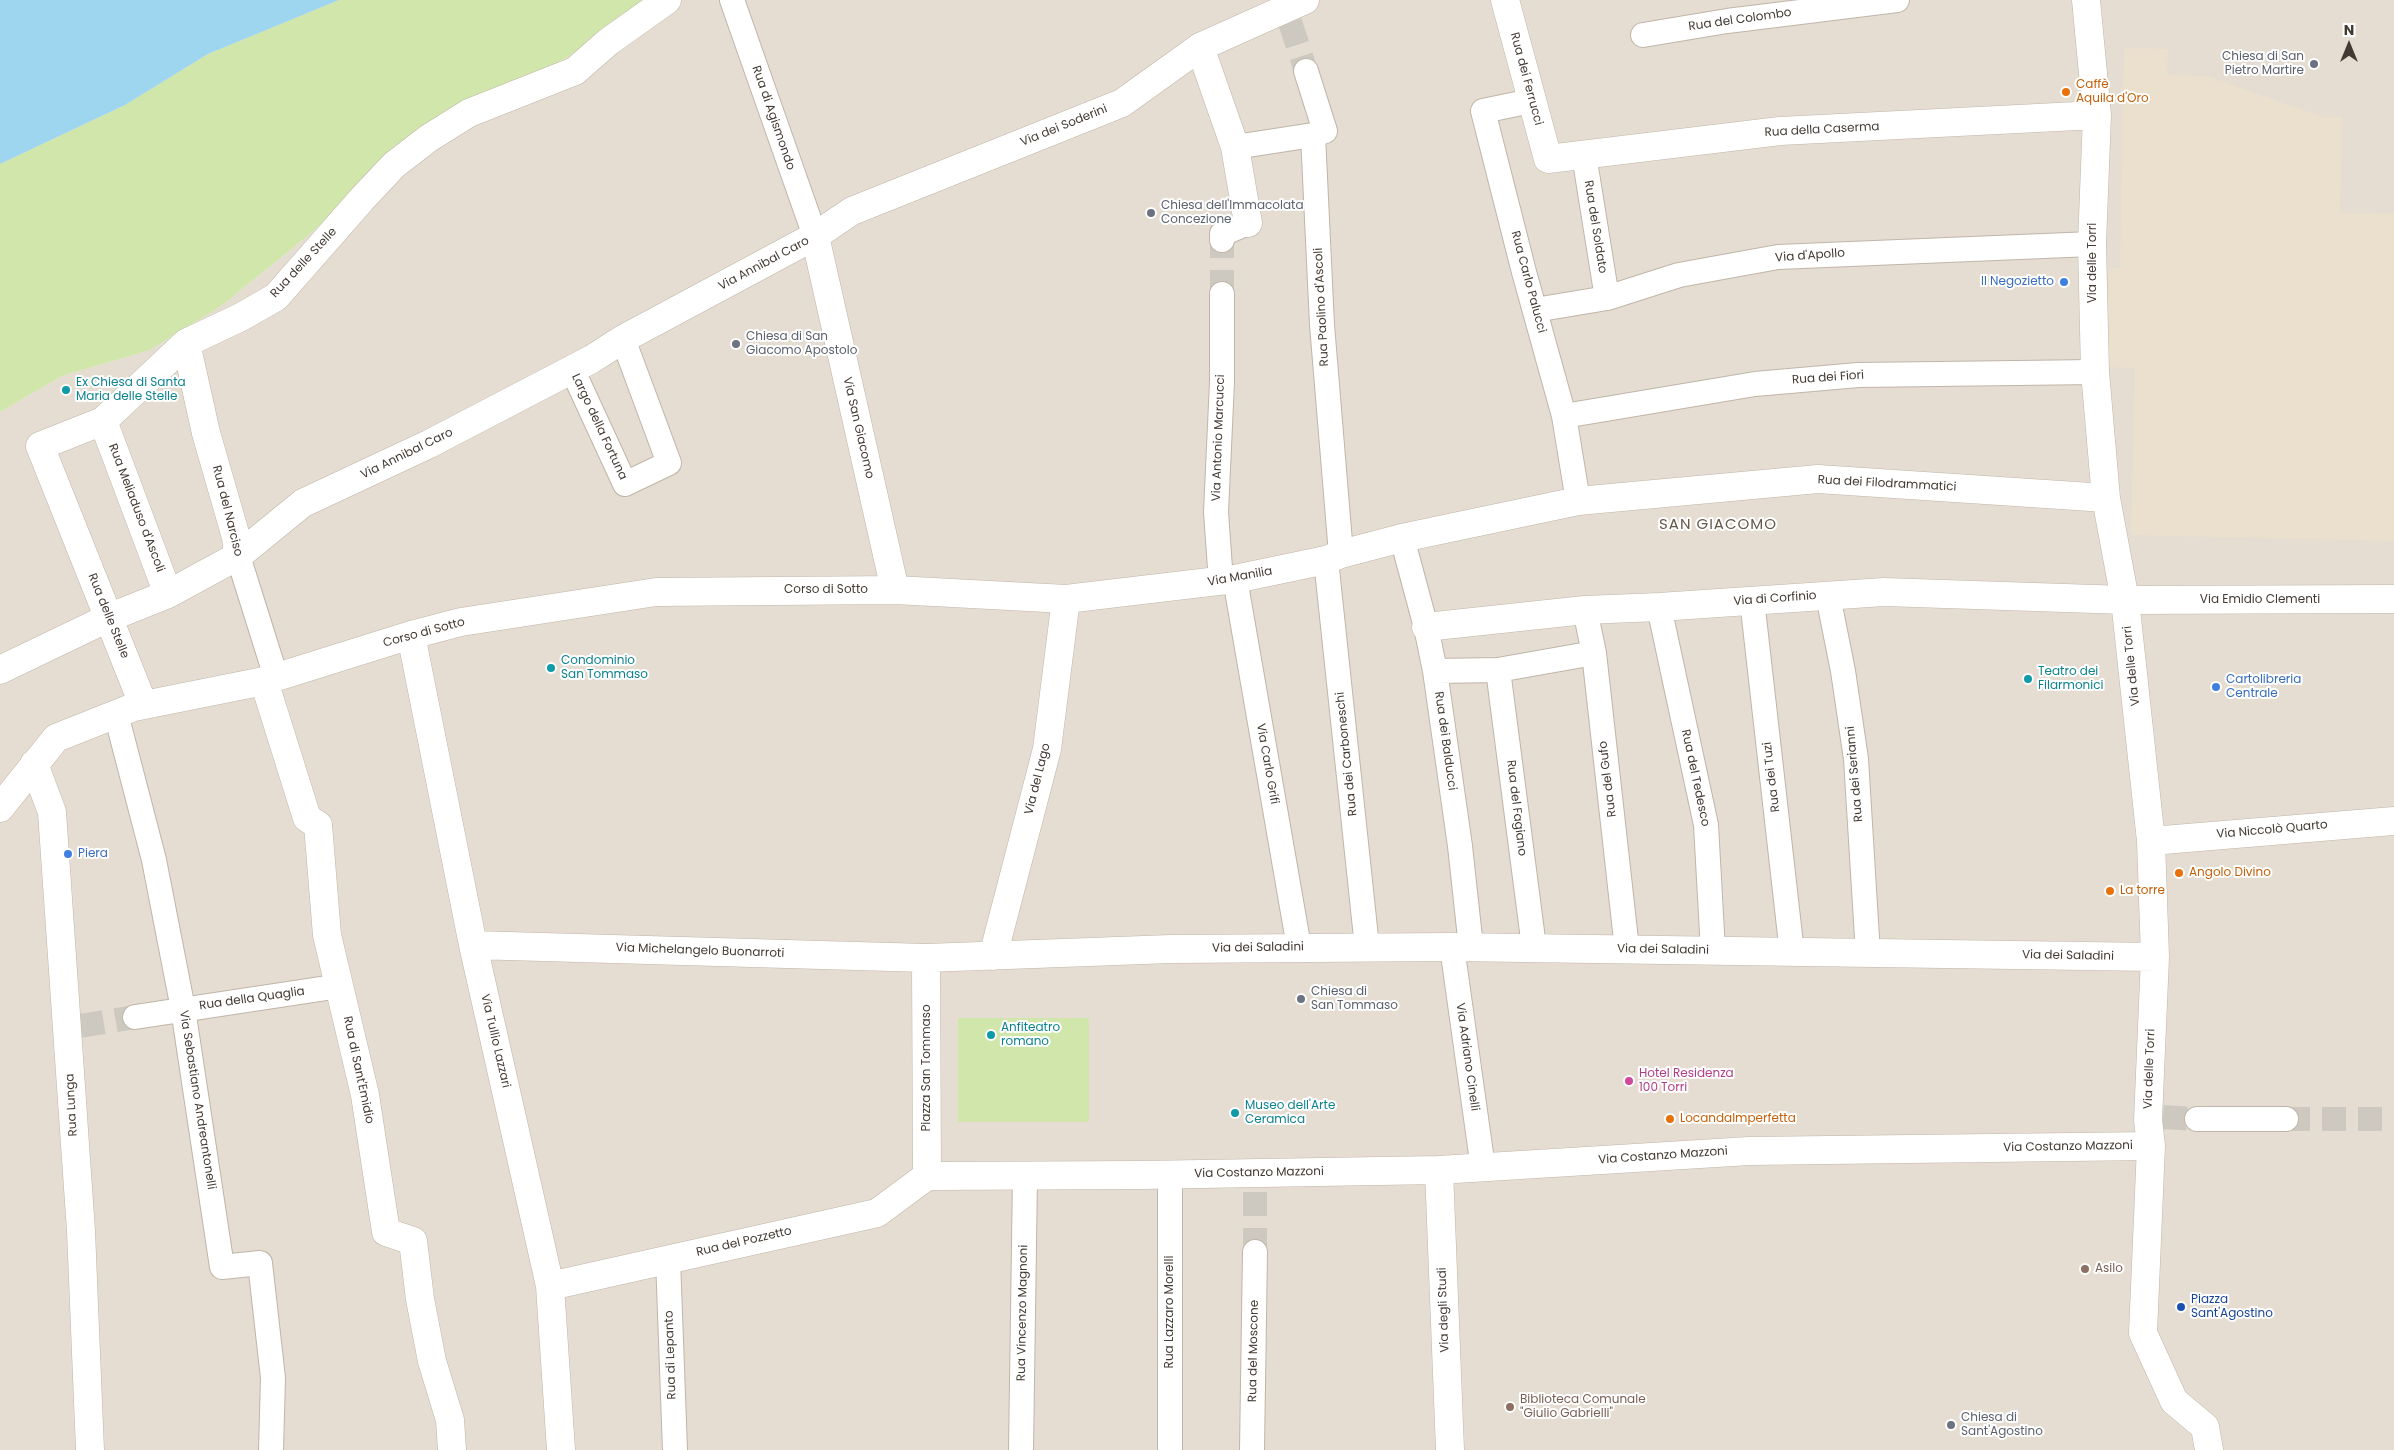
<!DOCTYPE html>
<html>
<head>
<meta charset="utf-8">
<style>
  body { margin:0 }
  #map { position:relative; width:2394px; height:1450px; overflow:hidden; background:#f1ece3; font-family:Poppins,sans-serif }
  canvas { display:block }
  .north { position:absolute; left:2324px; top:20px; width:50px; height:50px; -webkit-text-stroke:4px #fff; paint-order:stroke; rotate:0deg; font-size:14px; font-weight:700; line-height:20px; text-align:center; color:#433b33 }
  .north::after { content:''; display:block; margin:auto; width:18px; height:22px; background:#433b33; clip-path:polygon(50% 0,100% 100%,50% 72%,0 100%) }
</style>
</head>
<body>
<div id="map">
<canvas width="2394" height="1450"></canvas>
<div class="north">N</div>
</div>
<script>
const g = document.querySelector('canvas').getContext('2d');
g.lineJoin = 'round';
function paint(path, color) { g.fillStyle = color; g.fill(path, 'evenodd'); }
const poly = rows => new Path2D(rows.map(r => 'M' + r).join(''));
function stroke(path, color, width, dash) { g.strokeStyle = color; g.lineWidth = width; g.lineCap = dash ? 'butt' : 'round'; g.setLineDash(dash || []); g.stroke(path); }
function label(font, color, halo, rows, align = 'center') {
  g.font = font + ' Poppins,sans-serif'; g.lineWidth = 4; g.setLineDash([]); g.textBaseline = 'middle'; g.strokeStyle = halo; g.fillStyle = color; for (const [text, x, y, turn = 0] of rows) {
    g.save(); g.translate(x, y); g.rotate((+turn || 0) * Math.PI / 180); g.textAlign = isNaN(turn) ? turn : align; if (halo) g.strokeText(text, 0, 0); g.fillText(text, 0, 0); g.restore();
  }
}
paint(poly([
  [656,0,2394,0,2394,1450,0,1450,0,412,62,376,150,350,221,306,305,238,389,165,519,88]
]), '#e5ddd1');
paint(poly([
  [2124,48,2168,49,2167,75,2207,76,2323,117,2342,117,2340,213,2394,214,2394,541,2131,535,2135,368,2107,367,2109,268,2120,268]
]), '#ebe0cd');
paint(poly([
  [339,0,656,0,519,88,389,165,305,238,221,306,150,350,62,376,0,412,0,164,125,105,208,54],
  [958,1018,1089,1018,1089,1122,958,1122]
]), '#d1e6ab');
paint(poly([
  [0,0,339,0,208,54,125,105,0,164]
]), '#9ed5ef');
stroke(poly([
  [1290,22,1306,71],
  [1222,294,1222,240],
  [80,1026,135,1017],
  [2163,1117,2197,1119],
  [2286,1119,2394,1119],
  [1255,1252,1255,1180]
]), '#cec9c0', 24, [24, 12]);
const pedestrian = poly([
  [732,0,815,236],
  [1643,35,1727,21,1897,0],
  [1306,71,1325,131,1313,135,1322,325,1341,554],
  [1531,101,1483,111,1524,272,1564,416,1578,501],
  [1235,147,1313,135],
  [1584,155,1607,298],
  [1222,240,1222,234,1248,223],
  [1535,310,1607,298,1679,275,1778,257,2092,244],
  [572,369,625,484,669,463,623,339],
  [1564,416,1755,384,1858,375,2095,372],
  [1402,538,1426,627,1435,671,1460,846,1471,947],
  [238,556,276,677],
  [1326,560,1367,947],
  [1235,579,1299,947],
  [1221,582,1216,512,1222,382,1222,294],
  [1828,596,1843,671,1856,759,1868,954],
  [1752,600,1792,953],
  [1659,607,1706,825,1713,951],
  [1585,610,1594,653,1627,949],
  [1498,670,1534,947],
  [1435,671,1498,670,1594,653],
  [116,714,154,860,183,1009,222,1267,260,1263,273,1378,271,1450],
  [1452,947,1483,1168],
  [135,1017,340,986],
  [2197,1119,2286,1119],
  [1170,1174,1170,1450],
  [668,1259,675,1450],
  [1021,1450,1025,1176],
  [1252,1450,1255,1252]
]);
const minor = poly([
  [1505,0,1548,159,1780,131,2097,115],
  [2086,0,2097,115,2092,244,2095,372,2106,498,2125,600,2151,841,2155,957,2148,1120,2151,1146,2143,1333,2174,1401,2205,1427,2209,1450],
  [1200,47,1235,147,1248,223],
  [815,236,895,590],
  [186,343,206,433,236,537,238,556],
  [103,421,168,594],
  [1426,627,1585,610,1659,607,1884,592,2125,600,2394,599],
  [411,635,473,945,550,1286,561,1450],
  [0,670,108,618,168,594,238,556,303,503,429,444,592,359,623,339,815,236,852,211,1122,103,1200,47,1305,0],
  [264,681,307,818,318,825,327,935,365,1095,386,1232,413,1241,420,1299,432,1361,450,1420,452,1450],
  [143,704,40,446,103,421,186,343,241,317,276,297,362,199,394,165,429,138,469,113,575,71,608,42,667,0],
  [34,764,52,812,81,1231,90,1450],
  [0,808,56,738,134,707,264,681,411,635,461,622,656,592,895,590,1066,599,1235,579,1326,560,1341,554,1402,538,1578,501,1818,479,2106,498],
  [2151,841,2394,821],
  [473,945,926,958,1171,949,1452,947,2155,957],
  [993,956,1047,749,1066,599],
  [926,958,927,1176,1142,1175,1439,1170,1749,1151,2151,1146],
  [1439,1170,1450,1450],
  [550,1286,877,1213,927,1176]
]);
stroke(pedestrian, '#c0b5a9', 26);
stroke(minor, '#c0b5a9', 29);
stroke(pedestrian, '#fff', 24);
stroke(minor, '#fff', 28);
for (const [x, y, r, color] of [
  [2314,64,5,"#6b7280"],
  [2066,92,5,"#e8710a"],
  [1151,213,5,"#6b7280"],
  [2064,282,5,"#3f7fe0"],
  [736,344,5,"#6b7280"],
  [66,390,5,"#0f9aa8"],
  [551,668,5,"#0f9aa8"],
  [2028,679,5,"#0f9aa8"],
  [2216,687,5,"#3f7fe0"],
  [68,854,5,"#3f7fe0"],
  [2179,873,5,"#e8710a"],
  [2110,891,5,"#e8710a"],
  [1301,999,5,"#6b7280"],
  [991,1035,5,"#0f9aa8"],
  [1629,1081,5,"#d1479c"],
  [1235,1113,5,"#0f9aa8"],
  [1670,1119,5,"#e8710a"],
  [2085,1269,5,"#8d6e63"],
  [2181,1307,5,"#1a4fb4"],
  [1510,1407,5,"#8d6e63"],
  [1951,1425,5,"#6b7280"]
]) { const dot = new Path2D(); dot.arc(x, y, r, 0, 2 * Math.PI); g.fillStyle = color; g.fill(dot); stroke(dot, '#fff', 2); }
label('12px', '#433b33', '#fff', [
  ["Rua del Colombo",1740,20,-8],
  ["Rua dei Ferrucci",1526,79,75],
  ["Rua di Agismondo",773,118,71],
  ["Via dei Soderini",1064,126,-22],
  ["Rua della Caserma",1822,130,-3],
  ["Rua del Soldato",1595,227,81],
  ["Via d'Apollo",1810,256,-4],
  ["Rua delle Stelle",304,263,-47],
  ["Via delle Torri",2093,263,-90],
  ["Via Annibal Caro",764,264,-28],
  ["Rua Carlo Palucci",1528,282,75],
  ["Rua Paolino d'Ascoli",1322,307,-93],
  ["Rua dei Fiori",1828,378,-4],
  ["Largo della Fortuna",599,427,65],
  ["Via San Giacomo",858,428,77],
  ["Via Antonio Marcucci",1219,438,-88],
  ["Via Annibal Caro",407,454,-26],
  ["Rua dei Filodrammatici",1887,484,3],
  ["Rua Meliaduso d'Ascoli",136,508,69],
  ["Rua del Narciso",227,511,76],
  ["Via Manilia",1240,577,-10],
  ["Corso di Sotto",826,590],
  ["Via di Corfinio",1775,599,-4],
  ["Via Emidio Clementi",2260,600],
  ["Rua delle Stelle",108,616,68],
  ["Corso di Sotto",424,633,-15],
  ["Via delle Torri",2132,666,-96],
  ["Rua dei Balducci",1445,741,82],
  ["Rua dei Carboneschi",1347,754,-96],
  ["Via Carlo Grifi",1267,764,80],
  ["Rua dei Serianni",1855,774,-95],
  ["Rua dei Tuzi",1772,777,-97],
  ["Rua del Tedesco",1695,778,78],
  ["Via del Lago",1038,779,-76],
  ["Rua del Gufo",1608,779,-97],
  ["Rua del Fagiano",1516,808,83],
  ["Via Niccolò Quarto",2272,830,-5],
  ["Via dei Saladini",1258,948,-1],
  ["Via dei Saladini",1663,950,1],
  ["Via Michelangelo Buonarroti",700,951,2],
  ["Via dei Saladini",2068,956,1],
  ["Rua della Quaglia",252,999,-8],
  ["Via Tullio Lazzari",495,1041,77],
  ["Via Adriano Cinelli",1467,1057,82],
  ["Piazza San Tommaso",927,1068,-90],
  ["Via delle Torri",2150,1069,-88],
  ["Rua di Sant'Emidio",358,1070,78],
  ["Via Sebastiano Andreantonelli",197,1100,81],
  ["Rua Lunga",72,1105,-93],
  ["Via Costanzo Mazzoni",2068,1147,-1],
  ["Via Costanzo Mazzoni",1663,1156,-4],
  ["Via Costanzo Mazzoni",1259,1173,-1],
  ["Rua del Pozzetto",744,1242,-13],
  ["Via degli Studi",1444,1310,-92],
  ["Rua Lazzaro Morelli",1170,1312,-90],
  ["Rua Vincenzo Magnoni",1023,1313,-89],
  ["Rua del Moscone",1254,1351,-89],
  ["Rua di Lepanto",671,1355,-92]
]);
label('12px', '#5b616d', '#fff', [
  ["Chiesa di San",2304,57,"right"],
  ["Pietro Martire",2304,71,"right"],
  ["Chiesa dell'Immacolata",1161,206],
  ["Concezione",1161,220],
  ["Chiesa di San",746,337],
  ["Giacomo Apostolo",746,351],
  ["Chiesa di",1311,992],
  ["San Tommaso",1311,1006],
  ["Chiesa di",1961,1418],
  ["Sant'Agostino",1961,1432]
], 'left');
label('12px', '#c56008', '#fff', [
  ["Caffè",2076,85],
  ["Aquila d'Oro",2076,99],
  ["Angolo Divino",2189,873],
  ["La torre",2120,891],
  ["LocandaImperfetta",1680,1119]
], 'left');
label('12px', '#366cbe', '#fff', [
  ["Il Negozietto",2054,282,"right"],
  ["Cartolibreria",2226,680],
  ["Centrale",2226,694],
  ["Piera",78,854]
], 'left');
label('12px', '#0d838f', '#fff', [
  ["Ex Chiesa di Santa",76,383],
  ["Maria delle Stelle",76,397],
  ["Condominio",561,661],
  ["San Tommaso",561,675],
  ["Teatro dei",2038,672],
  ["Filarmonici",2038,686],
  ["Anfiteatro",1001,1028],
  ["romano",1001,1042],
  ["Museo dell'Arte",1245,1106],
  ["Ceramica",1245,1120]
], 'left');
label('12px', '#b23c85', '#fff', [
  ["Hotel Residenza",1639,1074],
  ["100 Torri",1639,1088]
], 'left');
label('12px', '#785e54', '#fff', [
  ["Asilo",2095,1269],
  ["Biblioteca Comunale",1520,1400],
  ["\"Giulio Gabrielli\"",1520,1414]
], 'left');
label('12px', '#164399', '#fff', [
  ["Piazza",2191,1300],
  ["Sant'Agostino",2191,1314]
], 'left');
g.letterSpacing = '1px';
label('15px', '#66584b', '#fff', [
  ["SAN GIACOMO",1718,525]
]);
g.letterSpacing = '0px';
</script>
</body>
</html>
